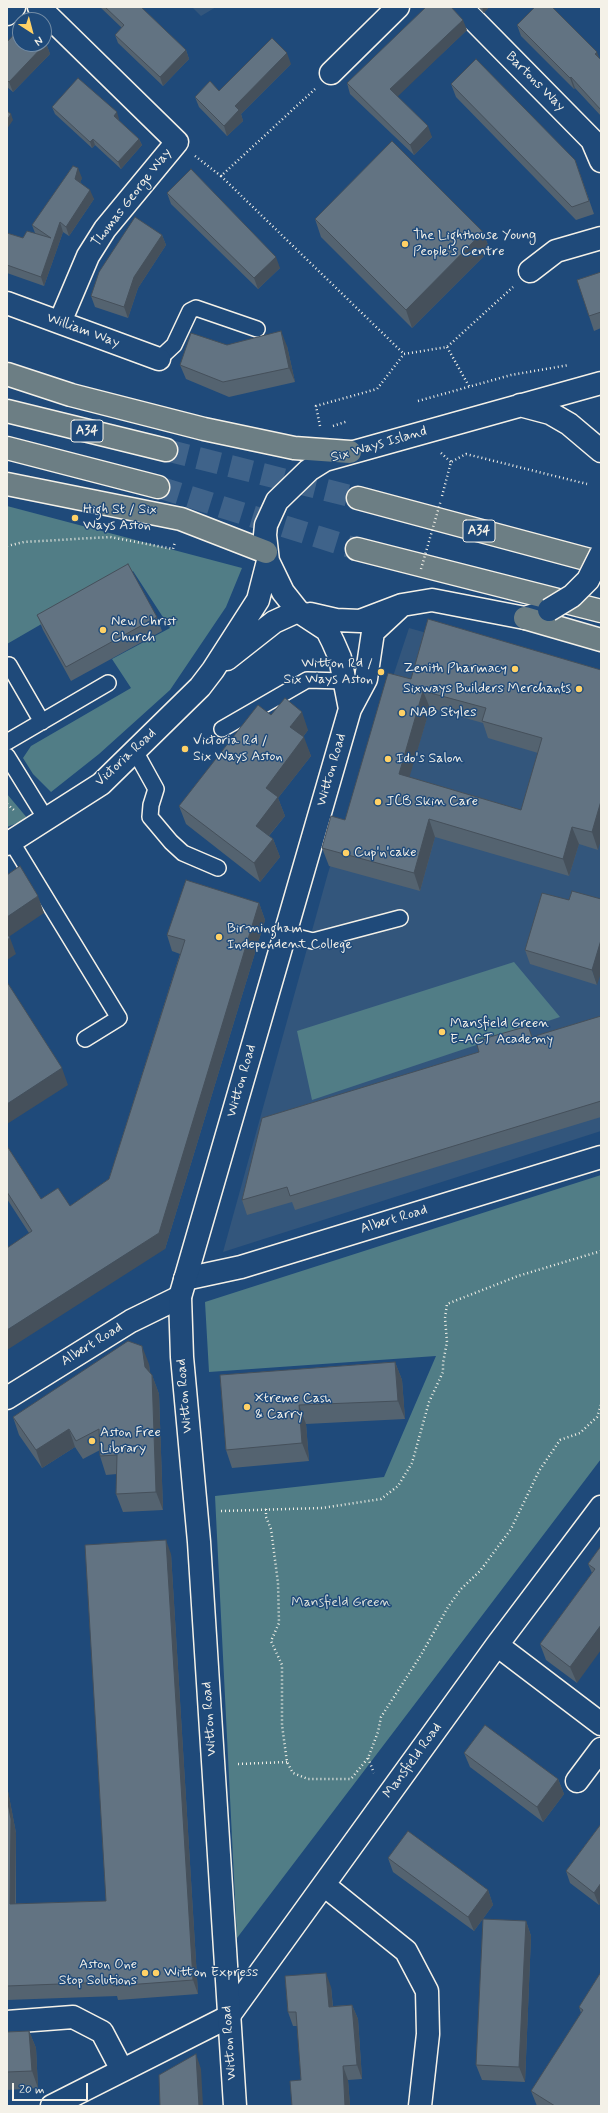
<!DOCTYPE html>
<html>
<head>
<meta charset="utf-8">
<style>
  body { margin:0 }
  #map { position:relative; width:608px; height:2113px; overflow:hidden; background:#1f4a7a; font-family:Mynerve,sans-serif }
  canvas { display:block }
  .frame { position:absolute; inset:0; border:8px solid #f4f1e8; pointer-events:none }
  .north { position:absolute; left:12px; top:12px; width:40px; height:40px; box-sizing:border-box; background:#1f4a7a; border:1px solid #748da6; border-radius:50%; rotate:144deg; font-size:11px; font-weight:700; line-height:16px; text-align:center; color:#f4f1e8 }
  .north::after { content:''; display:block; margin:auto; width:14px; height:18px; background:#ffd166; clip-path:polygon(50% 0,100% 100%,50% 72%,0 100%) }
  .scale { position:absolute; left:12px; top:2083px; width:76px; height:18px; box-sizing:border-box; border:2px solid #f4f1e8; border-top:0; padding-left:5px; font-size:12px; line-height:14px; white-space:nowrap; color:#f4f1e8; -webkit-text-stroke:3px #1f4a7a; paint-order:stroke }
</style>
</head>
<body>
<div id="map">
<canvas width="608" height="2113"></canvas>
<div class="frame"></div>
<div class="north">N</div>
<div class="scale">20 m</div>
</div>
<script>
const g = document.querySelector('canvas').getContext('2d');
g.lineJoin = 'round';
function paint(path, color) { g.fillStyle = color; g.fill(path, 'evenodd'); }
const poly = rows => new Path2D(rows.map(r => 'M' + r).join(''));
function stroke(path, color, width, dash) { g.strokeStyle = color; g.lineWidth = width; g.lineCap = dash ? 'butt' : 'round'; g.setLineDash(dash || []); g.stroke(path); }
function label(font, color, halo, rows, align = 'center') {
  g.font = font + ' Mynerve,sans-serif'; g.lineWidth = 3; g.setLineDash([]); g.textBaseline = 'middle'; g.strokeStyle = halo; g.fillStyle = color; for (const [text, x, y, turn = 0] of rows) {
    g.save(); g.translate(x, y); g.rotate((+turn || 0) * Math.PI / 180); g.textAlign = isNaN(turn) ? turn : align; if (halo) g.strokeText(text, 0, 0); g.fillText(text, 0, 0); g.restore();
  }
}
paint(poly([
  [192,7,216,7,201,16],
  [409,628,601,682,601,1131,223,1252,328,873]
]), '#33567c');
paint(poly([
  [7,506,242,568,226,607,170,690,99,754,51,792,33,774,23,758,31,746,131,688,112,659,170,628,133,571,7,644],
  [7,794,28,819,7,827],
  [514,962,560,1017,312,1100,297,1031],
  [601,1175,601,1459,237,1938,215,1496,384,1477,436,1356,209,1372,205,1302]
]), '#517d86');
stroke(poly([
  [166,450,358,498],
  [158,487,357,549]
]), '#3f638a', 22, [22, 11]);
const lane = poly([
  [159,359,174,345,190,311,196,308,257,329],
  [9,665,42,722],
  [222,729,307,680,344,681],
  [7,742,108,683],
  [135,751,156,789,151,805,150,817,171,842,183,853,218,868],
  [7,756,46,819],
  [11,841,119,1018,85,1039],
  [285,934,313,941,400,918]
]);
const street = poly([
  [39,7,177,142,105,229,88,256,60,322],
  [461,7,592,140,601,161],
  [7,14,14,7],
  [331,73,398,7],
  [530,271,556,251,601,238],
  [7,303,159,359],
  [185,1279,241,1267,601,1157],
  [7,1398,131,1321,180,1297],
  [497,1645,601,1724],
  [577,1781,601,1749],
  [324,1885,406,1951,427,1991,428,2034,420,2106],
  [7,2022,73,2017,102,2032,122,2070],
  [52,2106,228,2017,497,1645,601,1507]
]);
const secondary = poly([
  [520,405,550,413,569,424,601,451],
  [310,614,336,620,360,621,402,605,432,600,525,618,543,612],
  [227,659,274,622,298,611],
  [350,709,340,658,333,642,327,630,298,611,283,592,268,561,265,535,266,525,277,501,309,470,325,460,601,383],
  [7,844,101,784,200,687,213,670,258,600,268,561],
  [235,2106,199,1542,182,1357,180,1297,350,709,366,679,373,632,402,605]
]);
const highway = poly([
  [7,374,71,395,204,429,294,448,350,452],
  [7,411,166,450],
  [7,448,158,487],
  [7,484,181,519,266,552],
  [358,498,601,563],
  [357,549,601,611],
  [525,618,601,640]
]);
stroke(lane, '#f4f1e8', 18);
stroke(street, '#f4f1e8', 25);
stroke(secondary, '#f4f1e8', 25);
stroke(highway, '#f4f1e8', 25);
stroke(poly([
  [195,156,221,176,315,89],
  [221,176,404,354],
  [447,347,470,388],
  [418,401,511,375,569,365],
  [320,426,316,406,377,389,404,354,447,347,513,287],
  [333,426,348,421],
  [441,453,451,462],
  [442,496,451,462,466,454,587,484],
  [7,546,24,542,110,537,173,549,175,542],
  [7,804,15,811],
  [266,1509,266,1517,271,1529,278,1583,279,1623,271,1641,282,1665,282,1725,287,1762,293,1773,308,1779,351,1779,368,1758,378,1732,381,1717,421,1655,448,1607,461,1589,480,1571,511,1529,539,1471,560,1440,580,1433,597,1417,601,1405],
  [221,1511,322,1508,381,1499,398,1486,412,1463,429,1402,443,1372,443,1363,447,1342,445,1318,447,1304,518,1276,601,1251],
  [368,1758,374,1773],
  [238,1764,287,1762]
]), '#f4f1e8', 2.5, [1, 3]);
stroke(lane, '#1f4a7a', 15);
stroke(street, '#1f4a7a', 22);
stroke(secondary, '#1f4a7a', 22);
stroke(highway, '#6c7e84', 22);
const secondaryBridge = poly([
  [549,610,572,596,588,580,601,554]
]);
stroke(secondaryBridge, '#f4f1e8', 25, []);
stroke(poly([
  [421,569,441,500]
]), '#f4f1e8', 2.5, [1, 3]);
stroke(secondaryBridge, '#1f4a7a', 22);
paint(poly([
  [100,7,141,7,186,50,189,59,163,86,118,43,115,35,122,28],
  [478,7,489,7,484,13],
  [517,25,599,59,601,60,601,116,575,88,574,89,521,36],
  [467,30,397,96,432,137,414,155,350,94,347,83],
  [7,42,46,43,50,54,13,92,7,87],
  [291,64,241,114,243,121,227,136,199,107,195,97,219,91],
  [451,84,580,174,594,214,576,220,456,97],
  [52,107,119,119,118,120,139,139,142,145,121,169,95,145,92,148,55,114],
  [82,178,80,182,94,199,69,236,63,232,44,286,7,273,7,233,23,238,35,233,32,225],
  [167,193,280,268,258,289,171,204],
  [315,219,483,232,490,250,412,328,321,237],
  [162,235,166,245,138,288,128,318,95,307,91,296],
  [601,272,601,328,594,331,589,316],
  [287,346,295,382,229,397,186,379,180,365],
  [37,615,157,617,162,631,71,681,43,630],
  [601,670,598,850,579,844,569,876,435,837,420,891,329,866,322,848,345,820,411,679],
  [430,708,483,723,488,738,538,753,521,810,409,777],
  [271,715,308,730,303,737,311,756,278,798,285,816,269,836,273,839,280,857,260,882,186,824,179,806],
  [569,900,597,985,530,964,525,950],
  [259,903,265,920,165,1249,29,1233,7,1199,7,1146,41,1199,70,1206,109,1179,180,954,172,951,167,935],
  [601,1016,601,1117,295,1210,292,1202,247,1215,242,1200,532,1037],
  [395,1362,402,1380,405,1419,306,1424,309,1461,232,1468,226,1450,220,1375],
  [149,1364,150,1373,152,1375,159,1394,163,1510,123,1512,116,1494,117,1474,106,1475,100,1456,100,1450,83,1459,75,1447,42,1468,19,1435,13,1417],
  [601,1546,577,1683,546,1660,540,1644,592,1573,588,1564],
  [171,1554,198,1994,118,2000,117,1996,7,2000,7,1786,16,1833,16,1904,106,1901],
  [464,1753,558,1779,564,1794,543,1822,470,1767],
  [601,1824,601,1902,599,1905,570,1883,566,1871],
  [388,1858,488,1890,493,1905,474,1931,393,1872],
  [526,1921,531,1936,525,2082,482,2080,476,2065],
  [601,1972,601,2106,537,2106,531,2091,581,2013,579,2007],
  [331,1987,333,2006,352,2005,358,2019,362,2079,348,2080,350,2106,292,2106,301,2080,297,2026,293,2026,288,2012],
  [29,2031,36,2048,38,2088,7,2090,7,2032]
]), '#546370');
paint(poly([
  [482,7,489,7,484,13],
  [463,20,467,30,394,100,390,89],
  [46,43,50,54,13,92,9,82],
  [186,50,189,59,163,86,160,77],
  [597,52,601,62,595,54],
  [287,53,291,64,241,114,243,121,227,136,224,126,235,106],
  [571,77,575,88,574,89,570,78],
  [117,112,119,119,116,122,114,116],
  [11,114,13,120,7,129,7,120],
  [428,126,432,137,414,155,410,145],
  [93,139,95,145,92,148,90,142],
  [139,139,142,145,121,169,118,162],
  [78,168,82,178,78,188,75,179],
  [90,190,94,199,69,236,66,227],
  [60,222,63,232,44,286,41,277],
  [483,232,490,250,412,328,406,310],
  [162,235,166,245,138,288,128,318,124,307,134,277],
  [276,257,280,268,258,289,254,278],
  [281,331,287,346,295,382,289,368],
  [423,691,430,708,405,792,399,774],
  [302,712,308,730,297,745,290,727],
  [304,737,311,756,278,798,285,816,262,844,256,826,266,788],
  [601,801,601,840,598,850,592,832],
  [429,819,435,837,420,891,414,873],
  [572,827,579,844,569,876,563,859],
  [273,839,280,857,260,882,254,863],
  [38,896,44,913,7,938,7,917],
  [259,903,265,920,165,1249,7,1350,7,1330,159,1233],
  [10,938,16,954,7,960,7,940],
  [601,940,601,973,597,985,592,970],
  [62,1068,68,1085,7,1124,7,1104],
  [142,1346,149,1364,151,1386,145,1367],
  [395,1362,402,1380,405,1419,398,1401],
  [152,1375,159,1394,163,1510,156,1492],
  [299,1405,306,1424,309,1461,302,1443],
  [69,1429,75,1447,42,1468,36,1450],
  [166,1540,171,1554,198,1994,193,1980],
  [601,1625,601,1650,577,1683,570,1667],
  [558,1779,564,1794,543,1822,537,1807],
  [7,1786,16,1833,15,1918,10,1904],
  [601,1883,601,1902,599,1905,594,1893],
  [488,1890,493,1905,474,1931,468,1917],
  [526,1921,531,1936,525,2082,519,2067],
  [326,1973,331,1987,334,2020,329,2007],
  [352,2005,358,2019,362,2079,357,2065],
  [29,2031,36,2048,38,2088,32,2071],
  [196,2054,201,2069,203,2106,199,2106],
  [343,2066,348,2080,350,2106,345,2106]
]), '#45505b');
const building = poly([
  [105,7,141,7,186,50,160,77,115,35,124,25,105,7],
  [426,7,451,7,463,20,390,89,428,126,410,145,347,83,426,7],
  [535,7,552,7,597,52,595,54,601,60,601,110,571,77,570,78,517,25,535,7],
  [20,28,20,44,44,44,44,41,46,43,9,82,7,80,7,42,20,28],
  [272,38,287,53,235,106,239,110,224,126,195,97,210,81,219,91,272,38],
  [476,59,575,160,589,201,572,207,451,84,476,59],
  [78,78,117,112,114,116,139,139,118,162,93,139,90,142,52,107,78,78],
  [7,111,11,114,7,120,7,111],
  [392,141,483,232,406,310,315,219,392,141],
  [73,166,78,168,75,179,90,190,66,227,60,222,41,277,7,265,7,233,23,238,27,231,51,238,32,225,73,166],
  [191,169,276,257,254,278,167,193,191,169],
  [135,217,162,235,134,277,124,307,91,296,99,272,135,217],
  [601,272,601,312,589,316,577,280,601,272],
  [281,331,289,368,223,382,180,365,191,333,227,345,281,331],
  [128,564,157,617,66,667,37,615,128,564],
  [428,619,601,670,601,801,592,832,572,827,563,859,429,819,414,873,322,848,331,816,345,820,388,673,411,679,428,619],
  [423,691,486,708,482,721,542,738,521,810,399,774,423,691],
  [285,698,302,712,290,727,304,737,266,788,278,797,256,826,273,839,254,863,179,806,258,705,271,715,285,698],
  [20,866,38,896,7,917,7,875,20,866],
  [186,880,259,903,159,1233,7,1330,7,1248,32,1231,7,1192,7,1146,41,1199,58,1188,70,1206,109,1179,185,940,167,935,186,880],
  [572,891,601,899,601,940,592,970,525,950,542,893,569,900,572,891],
  [7,933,10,938,7,940,7,933],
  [7,982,62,1068,7,1104,7,982],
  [601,1016,601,1101,290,1196,287,1187,242,1200,262,1118,479,1052,476,1041,528,1026,532,1037,601,1016],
  [128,1341,142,1346,145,1367,152,1375,156,1492,116,1494,117,1455,100,1456,99,1429,76,1441,69,1429,36,1450,13,1417,128,1341],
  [395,1362,398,1401,299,1405,302,1443,226,1450,220,1375,395,1362],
  [166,1540,193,1980,113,1986,113,1982,7,1986,7,1798,11,1819,10,1904,106,1901,85,1545,166,1540],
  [601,1546,601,1625,570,1667,540,1644,595,1569,588,1564,601,1546],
  [485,1725,558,1779,537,1807,464,1753,485,1725],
  [601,1824,601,1883,594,1893,566,1871,601,1824],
  [408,1831,488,1890,468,1917,388,1858,408,1831],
  [483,1919,526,1921,519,2067,476,2065,483,1919],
  [601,1972,601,2106,555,2106,531,2091,583,2010,579,2007,601,1972],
  [326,1973,329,2007,352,2005,357,2065,343,2066,345,2106,292,2106,290,2081,301,2080,296,2012,288,2012,285,1976,326,1973],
  [29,2031,32,2071,7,2072,7,2032,29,2031],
  [196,2054,199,2106,160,2106,159,2075,196,2054]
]);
paint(building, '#627382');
stroke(building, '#45505b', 1);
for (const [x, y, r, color] of [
  [405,244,4,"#ffd166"],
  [75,518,4,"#ffd166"],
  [103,630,4,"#ffd166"],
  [515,669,4,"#ffd166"],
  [381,672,4,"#ffd166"],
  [579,689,4,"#ffd166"],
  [402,713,4,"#ffd166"],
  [185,749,4,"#ffd166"],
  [388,759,4,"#ffd166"],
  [378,802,4,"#ffd166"],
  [346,853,4,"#ffd166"],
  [219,937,4,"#ffd166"],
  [442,1032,4,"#ffd166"],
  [247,1407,4,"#ffd166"],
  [92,1441,4,"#ffd166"],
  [145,1973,4,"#ffd166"],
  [156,1973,4,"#ffd166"]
]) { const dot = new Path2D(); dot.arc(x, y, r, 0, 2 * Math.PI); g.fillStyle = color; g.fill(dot); stroke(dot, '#1f4a7a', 1.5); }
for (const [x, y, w] of [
  [87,431,32],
  [479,531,32]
]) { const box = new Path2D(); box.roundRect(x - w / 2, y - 11, w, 22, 3); g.fillStyle = '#1f4a7a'; g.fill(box); stroke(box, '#f4f1e8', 1); }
label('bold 13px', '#f4f1e8', null, [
  ["A34",87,431],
  ["A34",479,531]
]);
label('14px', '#f4f1e8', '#1f4a7a', [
  ["Bartons Way",535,82,45],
  ["Thomas George Way",132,198,-52],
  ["William Way",83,331,20],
  ["Six Ways Island",379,445,-16],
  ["Victoria Road",126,758,-43],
  ["Witton Road",332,770,-74],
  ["Witton Road",242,1081,-74],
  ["Albert Road",394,1220,-17],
  ["Albert Road",92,1345,-32],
  ["Witton Road",185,1396,-95],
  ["Witton Road",210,1719,-94],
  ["Mansfield Road",413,1761,-54],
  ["Witton Road",230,2043,-94]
]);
label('14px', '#f4f1e8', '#1f4a7a', [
  ["The Lighthouse Young",413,236],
  ["People's Centre",413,252],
  ["High St / Six",83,510],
  ["Ways Aston",83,526],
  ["New Christ",111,622],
  ["Church",111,638],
  ["Witton Rd /",373,664,"right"],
  ["Six Ways Aston",373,680,"right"],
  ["Zenith Pharmacy",507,669,"right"],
  ["Sixways Builders Merchants",571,689,"right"],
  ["NAB Styles",410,713],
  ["Victoria Rd /",193,741],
  ["Six Ways Aston",193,757],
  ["Ido's Salon",396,759],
  ["JCB Skin Care",386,802],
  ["Cup'n'cake",354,853],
  ["Birmingham",227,929],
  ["Independent College",227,945],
  ["Mansfield Green",450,1024],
  ["E-ACT Academy",450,1040],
  ["Xtreme Cash",255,1399],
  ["& Carry",255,1415],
  ["Aston Free",100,1433],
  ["Library",100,1449],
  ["Aston One",137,1965,"right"],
  ["Stop Solutions",137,1981,"right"],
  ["Witton Express",164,1973]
], 'left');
label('14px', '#dce0d9', '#1f4a7a', [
  ["Mansfield Green",341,1603]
]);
</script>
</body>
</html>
